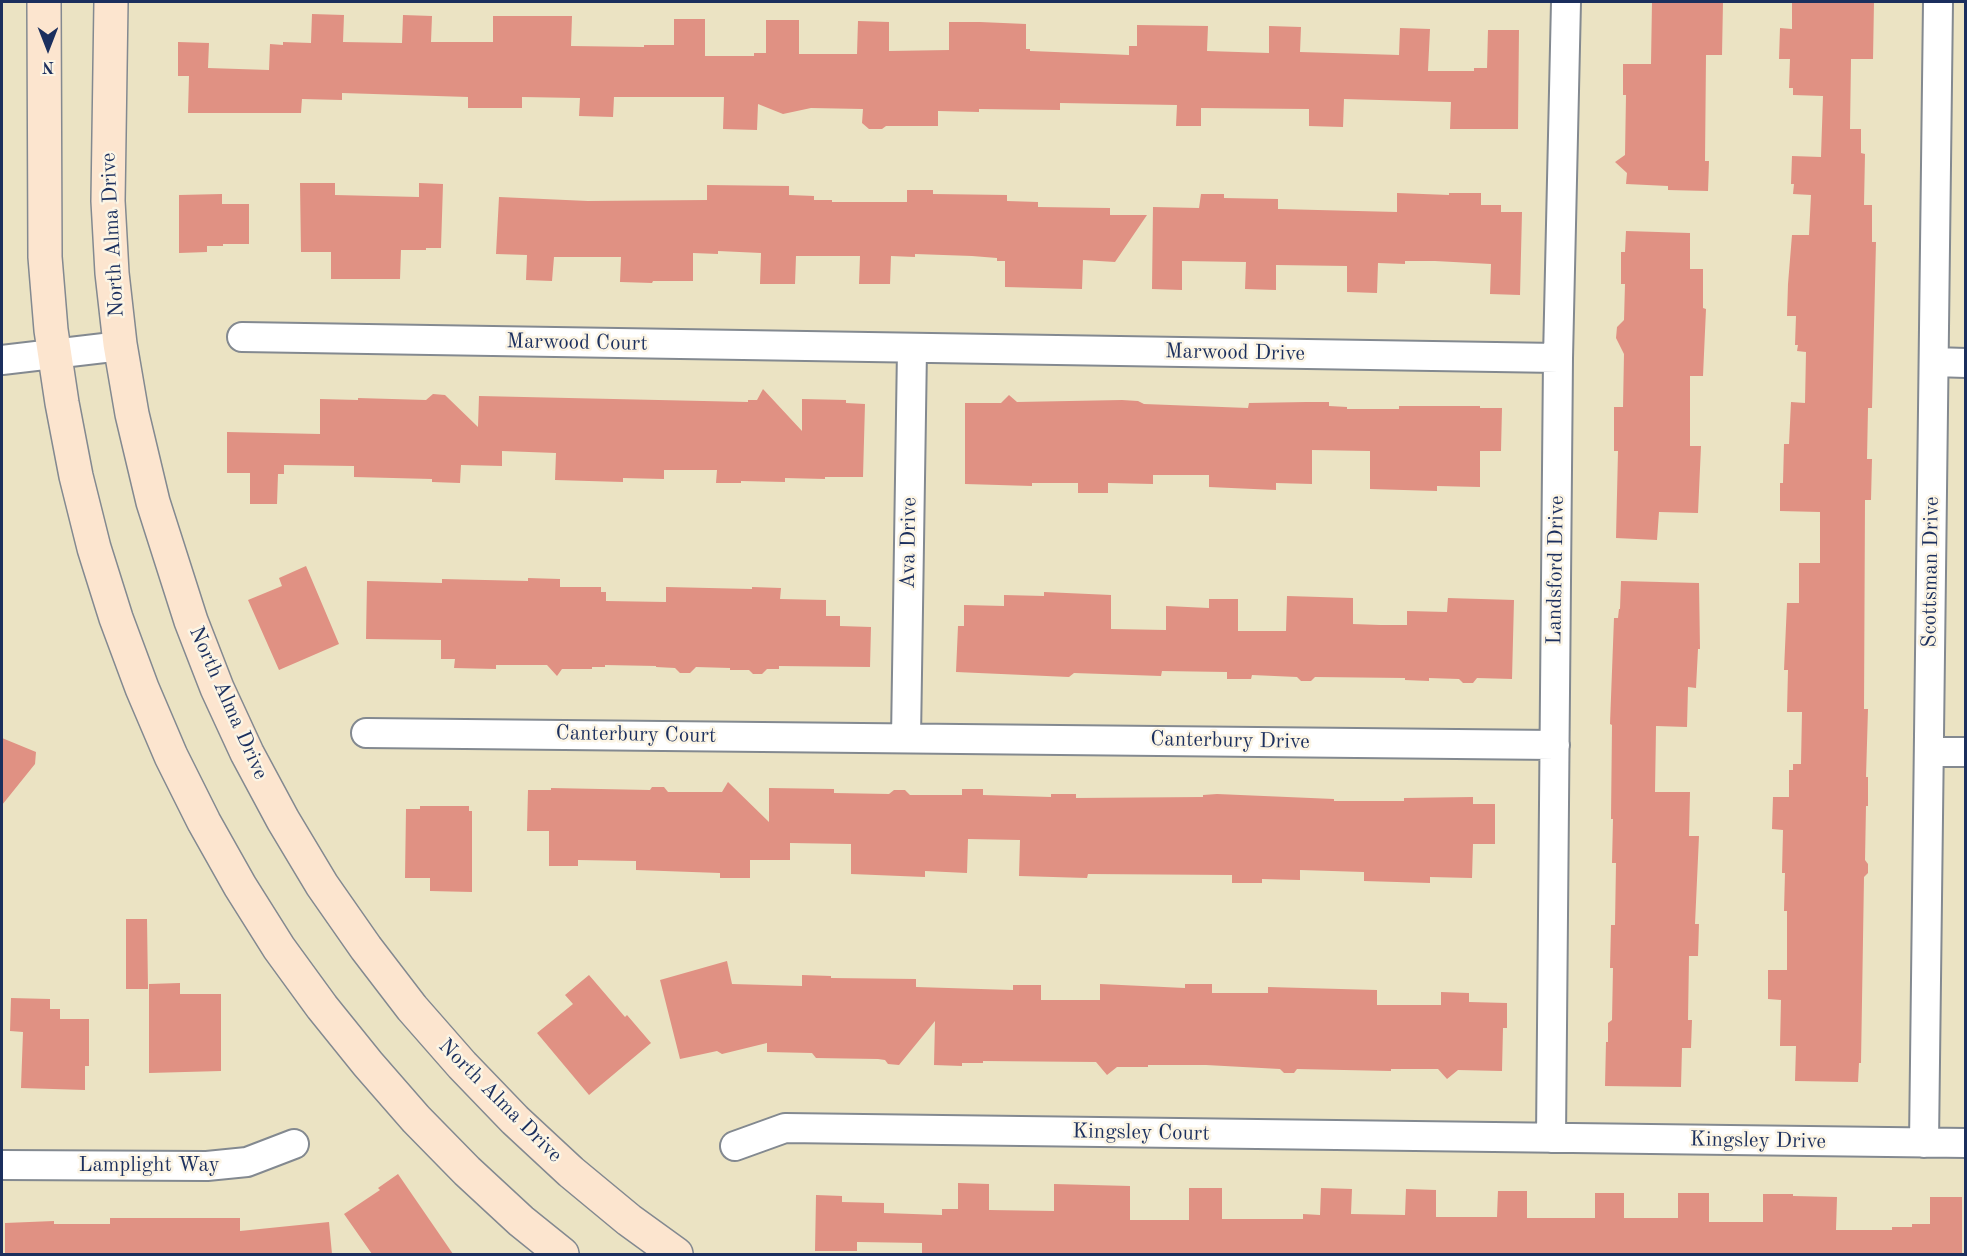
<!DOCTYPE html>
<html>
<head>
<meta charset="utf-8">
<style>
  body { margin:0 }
  #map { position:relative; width:1967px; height:1256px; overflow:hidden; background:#ebe3c3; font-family:"Old Standard TT",serif }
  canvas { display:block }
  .frame { position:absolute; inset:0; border:3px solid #1b2f5e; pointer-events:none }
  .north { position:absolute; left:18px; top:18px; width:60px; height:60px; -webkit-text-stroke:4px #fcf5e5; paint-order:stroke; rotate:180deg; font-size:16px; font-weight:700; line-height:24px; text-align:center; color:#1b2f5e }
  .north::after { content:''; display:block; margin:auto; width:21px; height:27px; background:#1b2f5e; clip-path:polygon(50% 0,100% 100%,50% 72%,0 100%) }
</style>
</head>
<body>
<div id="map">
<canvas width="1967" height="1256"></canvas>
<div class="frame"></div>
<div class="north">N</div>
</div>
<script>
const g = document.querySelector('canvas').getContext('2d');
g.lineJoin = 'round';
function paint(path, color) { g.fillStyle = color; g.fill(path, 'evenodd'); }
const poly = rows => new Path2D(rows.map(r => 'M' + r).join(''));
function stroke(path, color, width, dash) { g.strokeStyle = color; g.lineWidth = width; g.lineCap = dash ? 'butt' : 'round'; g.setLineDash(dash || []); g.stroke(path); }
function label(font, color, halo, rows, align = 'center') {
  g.font = font + ' "Old Standard TT",serif'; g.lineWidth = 5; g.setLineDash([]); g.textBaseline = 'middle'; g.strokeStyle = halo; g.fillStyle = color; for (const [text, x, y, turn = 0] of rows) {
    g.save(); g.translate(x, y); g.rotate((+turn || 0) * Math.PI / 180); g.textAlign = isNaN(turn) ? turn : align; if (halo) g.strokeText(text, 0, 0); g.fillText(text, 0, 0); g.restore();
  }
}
paint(poly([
  [1652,2,1723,2,1722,55,1706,55,1705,161,1709,161,1708,191,1668,190,1668,186,1626,184,1627,173,1615,162,1625,155,1626,95,1623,95,1623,64,1651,64],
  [1792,2,1874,2,1873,59,1851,59,1850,129,1861,129,1861,153,1865,154,1864,205,1872,205,1872,242,1876,242,1872,408,1868,408,1867,459,1872,459,1871,500,1865,500,1864,709,1868,709,1866,777,1868,777,1868,806,1866,806,1865,860,1868,864,1868,873,1864,877,1861,1063,1859,1063,1858,1082,1795,1081,1796,1046,1780,1046,1781,1000,1768,999,1768,970,1787,970,1787,911,1784,911,1785,873,1782,873,1783,830,1772,829,1773,797,1789,797,1789,770,1793,770,1793,764,1801,764,1802,712,1787,712,1788,670,1784,670,1787,603,1799,603,1799,563,1820,563,1820,512,1780,511,1780,483,1783,483,1784,444,1789,444,1791,402,1805,403,1806,352,1797,351,1798,345,1795,345,1796,316,1787,316,1788,284,1792,235,1809,235,1811,195,1793,194,1794,184,1791,184,1792,156,1821,157,1823,96,1793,95,1793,88,1789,88,1790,59,1779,59,1780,28,1792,29],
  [312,14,344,15,343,42,402,43,403,15,432,16,431,42,493,42,493,16,572,16,571,46,644,47,644,45,674,45,674,19,705,19,705,56,754,56,754,53,766,53,766,20,799,20,799,54,857,54,858,21,889,22,889,51,949,50,949,22,980,22,1026,24,1026,49,1030,49,1030,51,1129,55,1129,46,1137,46,1137,25,1208,26,1207,51,1269,53,1269,26,1301,27,1300,52,1399,55,1400,28,1430,29,1428,71,1474,71,1474,68,1487,68,1488,30,1519,30,1518,129,1450,129,1451,102,1344,99,1343,127,1309,126,1309,109,1201,108,1201,126,1176,126,1177,105,1060,103,1060,110,979,109,979,112,938,111,938,126,886,126,882,129,869,129,862,123,863,109,811,108,783,114,758,104,757,130,723,129,724,97,614,97,613,117,579,116,580,98,522,97,522,108,468,108,468,97,342,93,342,100,302,99,301,113,188,113,189,76,178,76,178,42,209,43,208,68,269,70,270,44,283,45,283,42,311,43],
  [300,183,335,183,335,195,419,197,419,183,443,184,441,248,426,248,426,250,401,250,400,279,331,279,331,252,301,252],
  [707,185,789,186,789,195,814,196,814,200,832,200,832,202,907,202,907,190,933,190,933,194,1007,195,1007,201,1038,202,1038,207,1110,208,1110,215,1147,215,1115,262,1083,260,1082,289,1005,287,1005,261,997,261,997,258,972,256,915,254,915,257,891,256,890,284,859,284,860,256,796,256,795,284,760,284,761,253,718,251,718,254,693,253,693,281,653,281,652,283,620,282,621,257,554,257,552,281,526,280,527,255,496,254,499,197,588,201,707,200],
  [1397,193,1449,195,1449,193,1481,193,1481,205,1501,205,1501,212,1522,212,1520,295,1490,294,1491,264,1435,261,1405,261,1405,264,1378,263,1377,293,1347,292,1347,266,1276,265,1276,290,1245,289,1246,262,1182,261,1182,290,1152,289,1153,207,1199,208,1201,194,1224,194,1224,198,1278,199,1278,209,1397,212],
  [222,194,222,204,249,204,249,244,223,244,223,246,207,246,207,252,179,253,179,195],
  [1626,231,1690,233,1690,269,1703,269,1703,308,1706,309,1703,376,1690,376,1690,446,1701,446,1698,513,1659,512,1657,540,1616,538,1618,451,1614,451,1614,407,1623,407,1624,354,1616,338,1617,327,1624,320,1625,284,1621,284,1621,252,1625,252],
  [763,389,802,431,802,399,846,400,846,403,865,404,863,477,825,477,825,479,785,478,785,482,741,481,741,483,716,483,717,470,664,470,664,479,623,478,623,482,555,480,556,453,502,451,502,466,461,465,460,483,432,482,432,479,354,477,354,466,284,465,284,474,278,474,277,504,250,504,250,473,227,473,227,432,320,434,320,399,358,400,358,398,426,400,433,394,445,395,478,427,479,396,748,402,748,400,757,400],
  [1009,395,1017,402,1122,400,1138,401,1144,404,1248,408,1249,403,1306,402,1329,402,1329,406,1347,407,1347,409,1399,409,1399,406,1480,406,1480,408,1502,408,1501,451,1480,451,1480,487,1437,486,1437,491,1370,489,1370,451,1312,450,1312,484,1276,483,1276,490,1209,487,1209,475,1153,475,1153,484,1108,483,1108,493,1078,493,1078,483,1032,483,1032,486,965,484,965,403,1001,403],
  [306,566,339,644,279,670,248,600,282,586,279,578],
  [528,578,560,579,560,587,601,587,601,592,606,592,606,601,666,602,666,587,752,589,752,587,781,588,780,599,826,600,826,616,840,616,840,626,871,627,870,667,779,666,779,669,767,669,762,674,753,674,749,670,730,670,730,668,696,667,690,673,680,673,675,668,656,667,656,666,605,665,605,667,592,667,592,669,562,669,557,676,547,665,496,665,496,669,454,668,455,659,441,659,441,640,366,639,367,581,442,583,442,579,528,581],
  [1621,581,1699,583,1700,649,1698,649,1696,688,1688,687,1687,727,1656,726,1655,792,1690,792,1689,836,1699,836,1695,924,1699,924,1698,956,1689,956,1688,1020,1692,1020,1691,1048,1682,1048,1681,1087,1605,1086,1606,1042,1608,1042,1608,1023,1612,1020,1613,968,1610,968,1611,925,1615,925,1616,863,1612,863,1613,819,1611,819,1612,725,1610,724,1614,618,1618,618,1619,609,1620,609],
  [1044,592,1111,595,1111,629,1166,630,1166,606,1209,608,1209,599,1238,599,1238,631,1286,631,1287,596,1353,598,1353,624,1380,625,1407,625,1407,611,1447,612,1448,598,1514,600,1512,679,1477,678,1473,683,1463,683,1459,679,1429,678,1429,681,1405,680,1405,678,1315,677,1311,681,1301,681,1297,677,1252,675,1251,679,1227,679,1227,672,1162,671,1161,676,1074,673,1069,677,956,672,958,626,964,626,964,605,1004,606,1004,595,1044,596],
  [2,738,36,752,35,764,2,805],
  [728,782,769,822,769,788,834,789,834,793,889,794,894,790,905,790,910,795,962,795,962,789,983,789,983,795,1051,797,1051,794,1076,794,1076,798,1203,797,1203,795,1217,794,1334,799,1334,801,1404,801,1404,798,1473,797,1473,804,1495,804,1495,844,1473,844,1472,878,1430,877,1430,883,1364,881,1364,872,1300,870,1300,880,1262,879,1262,883,1232,883,1232,875,1088,874,1087,878,1019,876,1020,840,968,839,967,873,925,871,925,877,851,874,851,844,790,843,790,860,750,860,750,878,720,878,720,873,636,870,636,861,578,860,578,866,549,866,549,831,527,831,528,790,551,790,551,788,650,790,652,787,664,787,668,792,722,792],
  [420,806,469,806,469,811,472,811,472,892,430,891,430,878,405,878,406,809,420,809],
  [126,919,147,919,148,989,126,989],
  [727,961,732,984,802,986,802,975,831,976,831,978,916,979,916,987,1013,990,1013,985,1041,985,1041,1000,1100,1000,1100,984,1185,988,1185,984,1212,984,1212,993,1268,993,1268,987,1377,990,1377,1005,1441,1005,1441,992,1469,993,1469,1002,1507,1003,1507,1028,1503,1028,1502,1071,1458,1070,1447,1079,1438,1069,1391,1069,1391,1071,1297,1069,1294,1073,1284,1073,1280,1069,1206,1065,1148,1065,1148,1067,1117,1067,1107,1075,1096,1062,983,1061,983,1063,962,1063,962,1066,934,1065,935,1021,899,1065,888,1064,885,1060,878,1059,816,1058,812,1053,767,1052,767,1043,722,1054,717,1051,680,1059,660,980],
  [589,975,625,1017,627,1015,651,1043,589,1095,537,1033,573,1004,565,995],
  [180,983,180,994,221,994,221,1071,149,1073,149,984],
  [11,998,50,999,50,1009,60,1009,60,1019,89,1019,89,1066,85,1066,85,1090,21,1088,23,1032,10,1031],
  [398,1174,453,1254,372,1254,344,1214,380,1190,378,1188],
  [958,1183,989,1184,989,1210,1054,1211,1054,1184,1130,1186,1130,1220,1189,1220,1189,1188,1222,1188,1222,1219,1303,1219,1303,1214,1320,1215,1321,1188,1352,1189,1351,1214,1405,1215,1406,1189,1436,1190,1436,1217,1497,1217,1498,1191,1527,1191,1527,1218,1595,1218,1595,1193,1624,1193,1624,1218,1678,1218,1678,1193,1709,1193,1709,1222,1763,1222,1763,1194,1793,1194,1793,1196,1837,1197,1836,1230,1892,1230,1892,1227,1912,1227,1912,1224,1930,1224,1930,1197,1962,1197,1962,1254,922,1254,922,1243,857,1242,857,1251,815,1251,816,1195,842,1196,842,1202,884,1203,884,1213,942,1215,942,1209,958,1209],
  [110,1218,240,1218,240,1231,329,1222,332,1254,5,1254,5,1223,54,1221,54,1224,110,1224]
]), '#e09183');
const street = poly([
  [242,337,1558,358],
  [2,360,121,346],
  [1934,362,1966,363],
  [366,733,1555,745],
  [906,738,912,349],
  [1929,752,1966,752],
  [1551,1138,1558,358,1566,2],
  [1924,1143,1938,2],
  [735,1146,785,1128,1966,1143],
  [2,1165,207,1166,247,1162,294,1144]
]);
const secondary = poly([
  [44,2,45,257,51,330,62,403,76,476,94,548,116,618,142,688,171,756,204,822,240,886,279,948,322,1007,368,1064,416,1119,467,1171,521,1221,562,1254],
  [111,2,108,201,112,273,120,344,132,414,153,502,191,621,217,688,247,753,283,820,322,885,366,948,412,1008,462,1065,515,1120,571,1172,629,1220,676,1254]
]);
stroke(street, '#838990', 32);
stroke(secondary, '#838990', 36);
stroke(street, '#fff', 28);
stroke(secondary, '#fce5cf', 33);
label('21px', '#1b2f5e', '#fcf5e5', [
  ["North Alma Drive",113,235,-93],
  ["Marwood Court",577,343,1],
  ["Marwood Drive",1235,353,1],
  ["Ava Drive",909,543,-89],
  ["Landsford Drive",1556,570,-89],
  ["Scottsman Drive",1931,572,-89],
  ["North Alma Drive",228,703,66],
  ["Canterbury Court",636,735,1],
  ["Canterbury Drive",1230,741,1],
  ["North Alma Drive",500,1101,45],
  ["Kingsley Court",1141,1133,1],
  ["Kingsley Drive",1758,1141,1],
  ["Lamplight Way",149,1165]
]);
</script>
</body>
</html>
